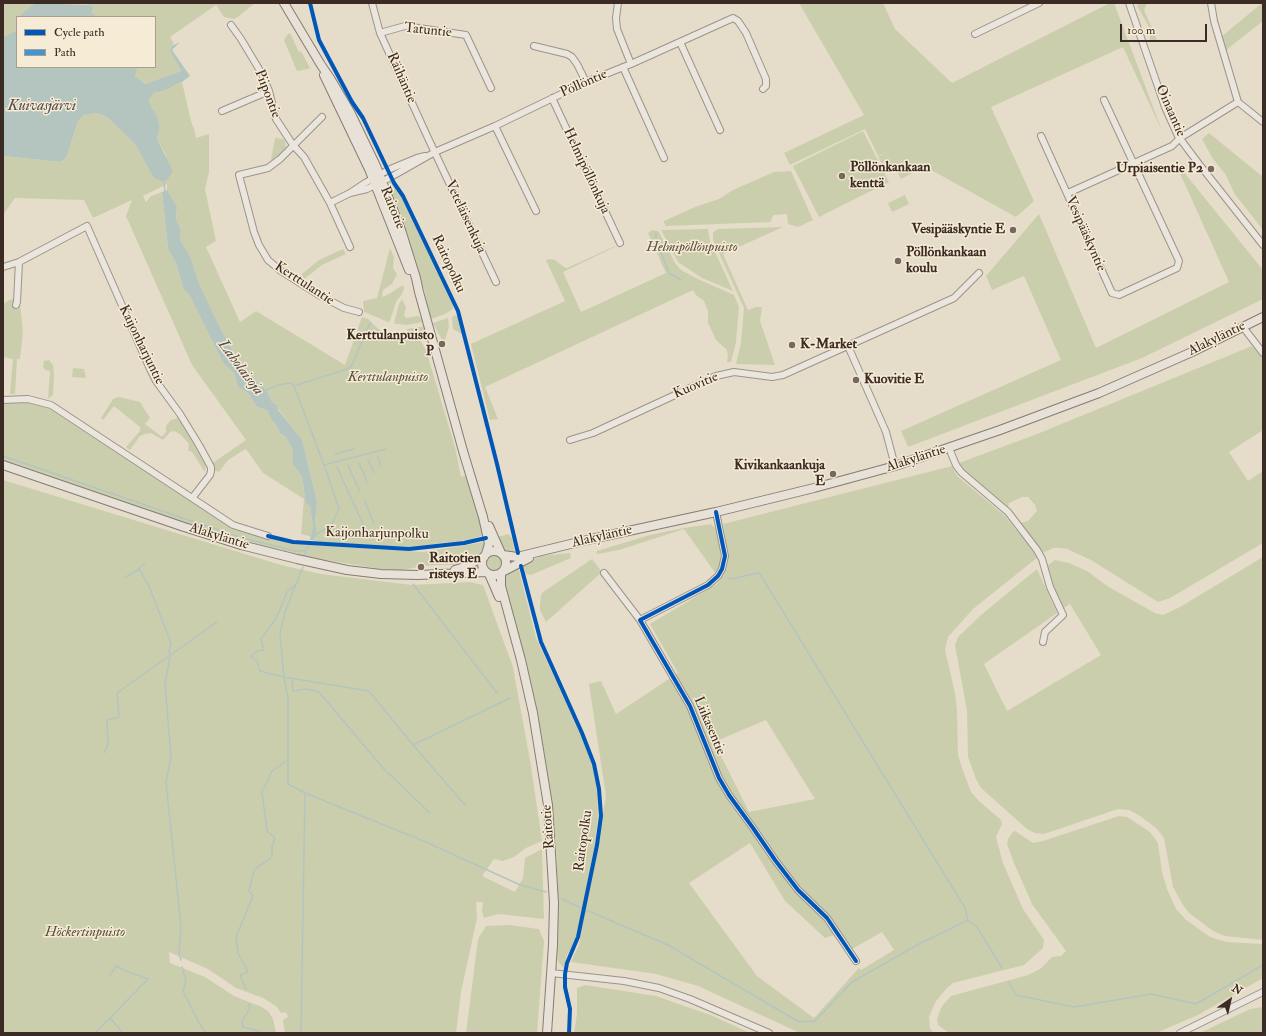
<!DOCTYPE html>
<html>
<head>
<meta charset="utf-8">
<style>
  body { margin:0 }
  #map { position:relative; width:1266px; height:1036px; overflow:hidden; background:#e6dcca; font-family:"IM FELL Double Pica",serif }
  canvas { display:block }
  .frame { position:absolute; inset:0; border:4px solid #3b2b24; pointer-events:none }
  .legend { position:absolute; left:16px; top:16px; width:140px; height:52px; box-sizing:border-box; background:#f6ebd5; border:1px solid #ab9e8e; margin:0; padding:5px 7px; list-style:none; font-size:12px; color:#3b2b24 }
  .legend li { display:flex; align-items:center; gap:8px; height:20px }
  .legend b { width:20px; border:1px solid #ab9e8e }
  .north { position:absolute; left:1210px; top:980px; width:40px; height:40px; -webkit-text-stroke:3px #f6ebd5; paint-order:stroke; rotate:34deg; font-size:11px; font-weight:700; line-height:16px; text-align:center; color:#3b2b24 }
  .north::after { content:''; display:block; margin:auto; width:14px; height:18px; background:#3b2b24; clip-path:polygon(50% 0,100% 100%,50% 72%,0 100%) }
  .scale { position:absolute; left:1120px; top:24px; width:87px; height:18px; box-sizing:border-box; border:2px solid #3b2b24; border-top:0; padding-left:5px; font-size:12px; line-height:14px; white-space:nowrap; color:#3b2b24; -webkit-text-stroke:3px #f6ebd5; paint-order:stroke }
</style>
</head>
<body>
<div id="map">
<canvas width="1266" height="1036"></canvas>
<div class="frame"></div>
<ul class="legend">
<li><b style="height:5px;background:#0057b8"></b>Cycle path</li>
<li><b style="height:5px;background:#3e96d6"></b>Path</li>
</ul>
<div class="north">N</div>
<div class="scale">100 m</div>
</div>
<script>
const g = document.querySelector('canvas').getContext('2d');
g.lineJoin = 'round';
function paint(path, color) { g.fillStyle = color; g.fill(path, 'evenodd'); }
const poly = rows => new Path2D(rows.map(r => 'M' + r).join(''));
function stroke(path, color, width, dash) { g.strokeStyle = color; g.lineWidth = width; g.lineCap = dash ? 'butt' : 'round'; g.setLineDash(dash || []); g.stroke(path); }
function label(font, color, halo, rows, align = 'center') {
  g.font = font + ' "IM FELL Double Pica",serif'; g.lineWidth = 3; g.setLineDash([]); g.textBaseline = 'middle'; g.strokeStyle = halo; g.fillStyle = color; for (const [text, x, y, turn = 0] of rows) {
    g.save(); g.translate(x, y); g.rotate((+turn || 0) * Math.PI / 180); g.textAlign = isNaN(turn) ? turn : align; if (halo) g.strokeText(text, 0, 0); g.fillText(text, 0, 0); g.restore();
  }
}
paint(poly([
  [3,3,35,3,20,15,19,17,17,17,17,30,5,38,3,38],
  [70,3,255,3,238,17,234,19,224,17,216,5,170,37,174,44,170,48,181,71,145,84,135,76,138,67,155,67,155,17,98,17,91,12,91,5],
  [799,3,883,3,895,29,952,83,1110,3,1114,3,1162,131,1123,47,991,107,1034,201,1016,217,933,171,926,166,901,179,895,168,886,172,878,157,887,152,878,156,865,129,790,165,784,153,864,115],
  [1139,3,1147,3,1144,10,1157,40,1153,41,1150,40,1150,31,1148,25,1137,6],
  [1262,3,1263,21,1231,46,1226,51,1221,37],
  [290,33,299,52,301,51,310,68,308,69,297,71,284,40,288,34],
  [182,82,191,121,195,132,196,138,209,134,209,172,205,189,216,241,206,247,240,322,256,311,345,365,362,317,368,319,384,334,419,338,426,350,455,447,461,477,467,475,484,535,469,540,409,547,313,542,316,538,315,538,317,534,315,523,317,502,302,439,278,409,277,405,272,402,266,390,255,379,238,359,222,332,199,283,190,256,180,240,181,230,176,219,177,206,167,190,167,184,143,196,146,202,151,196,162,192,168,249,176,263,184,290,189,294,223,363,234,373,238,387,248,393,257,407,267,410,272,421,276,425,280,433,286,437,293,451,292,463,302,477,304,491,310,506,313,527,312,537,301,534,304,499,263,473,246,449,228,460,219,472,213,470,211,463,212,462,214,462,246,440,192,365,126,216,132,200,93,218,84,200,15,198,3,215,3,156,61,162,67,156,78,121,84,115,96,113,107,117,136,145,167,157,157,139,160,128,157,115,152,108,149,100,154,93,163,91],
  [863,131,889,182,819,217,793,166],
  [1209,133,1263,177,1263,230,1234,193,1226,175,1213,159,1202,139],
  [275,138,283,139,285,141,286,148,273,161,271,160],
  [1174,160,1263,270,1263,299,1142,358,908,447,901,431,1061,360,1024,276,992,290,986,276,1039,214,1096,348,1229,282],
  [791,171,813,220,798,227,788,224,787,214,774,215,772,217,771,222,666,226,664,223,664,221,695,207,719,199,733,190,774,172],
  [391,181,402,197,453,303,453,309,445,314,431,319,424,289,411,250,389,192,389,185],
  [905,195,909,204,892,212,888,203],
  [783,227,723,254,748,310,756,307,762,307,760,321,775,365,736,364,741,343,744,308,713,240,713,233,716,230,719,229],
  [708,229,710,241,733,291,702,278,678,262,661,230],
  [652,230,658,231,659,232,675,263,681,270,698,279,734,295,739,307,736,342,731,362,727,362,728,355,727,350,716,340,708,323,708,311,704,301,696,295,693,290,485,387,498,419,490,420,471,344,565,301,546,260,550,259,555,260,564,267,567,268,613,247,617,246,563,272,581,312,666,273,648,233],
  [390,248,394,257,393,268,397,274,392,284,383,290,382,297,389,294,403,285,404,289,402,294,396,302,390,321,388,322,364,312,363,301,377,298],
  [343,249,346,254,322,265,303,280,298,277,319,260],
  [14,299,12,306,15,309,18,309,20,304,23,332,20,359,17,359,15,394,10,394,13,359,3,357,3,304,9,300],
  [402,299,406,307,404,316,406,318,419,316,423,322,407,325,397,324,394,323,399,304],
  [455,315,458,317,463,335,453,329,452,317],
  [448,318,449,326,444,344,433,323],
  [425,326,426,332,421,335,411,335,408,333,407,329],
  [1252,346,1263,359,1263,430,1229,452,1248,481,1263,471,1263,543,1170,598,1158,602,1091,560,1067,549,1060,548,1053,548,1043,553,1019,523,1028,521,1037,511,1035,505,1028,497,1022,497,1009,503,1008,509,964,471,959,463,1037,434],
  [49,360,53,365,54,375,53,395,48,399,50,371,45,370,43,367,44,361],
  [73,368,84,369,86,378,72,377],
  [119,397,140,402,150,418,145,424,161,436,163,436,166,432,166,426,171,420,178,418,201,454,206,465,205,472,192,452,188,450,189,444,181,435,174,431,170,432,163,440,151,433,145,434,140,436,130,450,126,447,140,431,140,427,114,406,103,420,101,418,113,399],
  [3,403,27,403,40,405,48,408,231,528,295,544,424,552,484,542,485,546,474,560,454,565,435,565,418,567,402,570,381,569,319,559,242,541,176,520,3,460],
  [952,466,957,476,1004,515,1038,557,973,609,948,637,945,650,955,693,957,711,958,755,962,768,971,792,979,801,1001,820,1002,824,996,837,1003,863,1023,909,1044,940,1043,948,1024,965,953,983,947,988,936,1001,929,1017,930,1028,933,1033,800,1033,698,986,656,974,571,962,579,945,606,796,589,684,601,681,616,714,678,673,650,624,717,584,722,577,726,570,729,557,723,524],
  [766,720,815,799,749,812,714,742],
  [750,843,785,901,825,938,841,933,852,949,882,932,894,950,861,970,859,968,814,1018,757,976,689,883],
  [3,480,281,565,321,574,412,585,470,582,483,585,513,667,531,766,542,841,526,848,514,857,503,861,494,859,482,876,515,892,523,878,525,858,542,849,544,919,498,914,484,918,482,911,483,902,476,902,477,918,461,992,456,1033,285,1033,283,1020,288,1017,287,1014,285,1012,281,1013,276,1006,263,998,236,988,208,969,169,952,170,963,205,977,234,996,262,1007,269,1012,273,1019,276,1033,3,1033],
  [711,524,716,529,721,555,719,567,716,574,684,529,619,550,598,554,596,553,597,551,650,535,684,528],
  [508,534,512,538,515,553,508,553,503,548,498,537],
  [570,553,571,558,531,575,526,574,523,564,541,556],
  '487 563a8 8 0 1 1 16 0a8 8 0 1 1-16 0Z',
  [1263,557,1263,940,1225,936,1213,931,1189,913,1183,905,1173,887,1164,838,1156,828,1140,816,1129,810,1118,809,1044,834,1035,833,1027,829,981,788,976,779,968,757,967,711,955,645,958,637,981,615,1037,569,1057,613,984,664,1007,711,1101,655,1070,604,1064,608,1055,593,1047,566,1055,560,1069,563,1087,571,1107,586,1155,613,1163,615,1180,607],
  [592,559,602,572,546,622,540,610,540,605,541,595,543,592],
  [518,566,536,638,581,734,592,764,597,789,598,816,595,844,576,939,566,957,564,968,559,963,557,957,558,903,556,844,545,755,532,688,504,591,503,578,510,571],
  [1119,816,1127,817,1150,832,1158,843,1162,872,1167,889,1176,909,1185,919,1210,937,1227,942,1263,944,1263,978,1198,1015,1156,1033,949,1033,938,1025,937,1020,939,1013,942,1006,951,996,1028,975,1040,969,1052,957,1061,956,1066,951,1032,904,1014,863,1007,844,1008,839,1012,833,1015,831,1033,843,1043,841],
  [509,925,539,929,544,941,537,1033,466,1033,478,939,486,926],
  [585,985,656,996,713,1016,750,1033,574,1033,577,1014,577,988],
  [1263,1007,1263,1033,1200,1033,1250,1009]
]), '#cbcead');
paint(poly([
  [35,3,91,5,93,9,91,12,98,17,19,17,20,15],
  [17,30,17,67,138,67,135,76,145,84,181,71,170,50,171,47,179,42,179,43,172,50,190,76,182,82,163,91,154,93,149,100,152,108,157,115,160,128,157,139,173,171,167,180,164,182,154,178,136,145,107,117,96,113,84,115,78,121,67,156,61,162,3,156,3,38],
  [167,190,177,206,176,219,181,230,180,240,190,256,199,283,222,332,238,359,255,379,266,390,272,402,277,405,278,410,302,439,317,502,315,523,317,534,314,540,310,540,313,527,310,506,306,503,302,477,292,463,293,451,286,437,280,433,276,425,272,421,267,410,257,407,248,393,238,387,234,373,223,363,189,294,184,290,176,263,168,249,162,192]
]), '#b4c5c0');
stroke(poly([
  [164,182,165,192],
  [656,233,656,240,669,273,681,280],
  [294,386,347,369,351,367,370,323],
  [266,390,279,385,290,383,294,386,324,465,339,509,332,524,317,534],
  [335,454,354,449],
  [3,456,203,525,243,538,295,551,305,551],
  [378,457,381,466],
  [368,460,374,473],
  [359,463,367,482],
  [324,465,386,449],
  [348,465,360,492],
  [337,467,367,533],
  [365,502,374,524],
  [305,556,306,549,309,546],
  [139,569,149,586,171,643,169,650,170,657,165,684,171,757,166,782,181,927,179,953,181,960],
  [126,577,139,569,145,563],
  [728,578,731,579,758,573,760,574,965,908,968,920],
  [296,584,287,592,277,617,261,639,264,650,257,651,251,657,257,661,260,671,284,677,369,691,413,745,465,805],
  [413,584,497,693],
  [292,679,293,691,306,689,319,692,383,768,430,813],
  [413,745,510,698],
  [104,753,108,744,107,720,119,717,117,693,217,622],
  [288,760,288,784,305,793,301,1033],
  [305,793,426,842,518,884,546,892],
  [562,899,581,908],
  [586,910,668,945,799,1022,815,1021,852,982,919,944,968,920,977,927,1002,968],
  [182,967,186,981,183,991,199,1023,206,1033],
  [1009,982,1016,995,1074,1007,1151,994,1196,1004,1263,965],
  [246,989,240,975,248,972,238,953,236,937,253,896,249,891,254,870,272,857,272,846,275,838,267,831,262,792,272,771,288,760,288,699,284,677,280,634,285,612,303,567],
  [249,1004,250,1008,242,1022,243,1027,259,1031,258,1033],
  [110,1018,123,1033],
  [95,1033,148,979,126,971,116,966,110,975]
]), '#b4c5c0', 1.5);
const minor = poly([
  [372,3,380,33,428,138,496,282],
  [618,3,616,18,617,29,631,64],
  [1129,3,1165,107,1178,136,1199,164,1263,245],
  [1211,3,1214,21,1238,102,1263,122],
  [231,25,241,39,262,74,269,91,276,119,293,145,304,157,330,203,350,193,365,183,388,170,417,158,425,156],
  [380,33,405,26,466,35,491,88],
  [975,34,1039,3],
  [680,42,720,130],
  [534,46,567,54,572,57,577,64,586,82],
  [623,67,664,158],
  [552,98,620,243],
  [222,111,269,91],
  [322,117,280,159,268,168,239,175,254,232,259,245,268,260,281,271,317,294,344,308,359,312],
  [495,126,536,211],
  [1041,136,1112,293,1119,295,1177,268,1179,261,1104,100],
  [350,193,367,189,391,177,435,152,495,126,586,82,631,64,733,18,738,21,746,33,766,79,766,86,763,89],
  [1068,193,1172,146,1180,138,1238,102],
  [330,203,350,247],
  [3,267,19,262,87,226,150,369,156,381,180,414,199,445,211,467,211,471,210,475,193,497],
  [16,305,17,302,19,262],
  [1243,327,1263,353],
  [848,346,886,432,895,466],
  [3,400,28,399,51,405,233,525,268,536],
  [570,440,593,433,716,376,734,372,772,377,783,375,954,298,979,273],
  [949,448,956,465,961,472,1008,512,1037,550,1042,559,1050,587,1063,615,1045,632,1043,642],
  [716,512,725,556,722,569,718,576,708,585,640,620,690,706,719,778,729,795,753,828,775,860,798,890,827,918,856,961],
  [604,573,640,620],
  [551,973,624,981,659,988,690,999,769,1033],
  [1180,1033,1263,992]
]);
const major = poly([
  [284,3,321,65,330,78,350,112,376,166,401,230,416,278,419,292,463,451,483,517,489,544,486,554],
  [324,75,369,169,409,270],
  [3,465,184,527,241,545,297,559,347,570,381,574,418,575,486,572],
  [489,526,501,553],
  '482 563a12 12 0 1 1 24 0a12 12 0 1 1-24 0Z',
  [503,555,517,557,587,540,716,512,814,488,895,466,1000,430,1099,393,1192,352,1263,317],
  [455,570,464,567,484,557],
  [504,571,529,558],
  [501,573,501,586,521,660,533,713,548,805,554,903,553,945,547,1033],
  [489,574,499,597]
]);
stroke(minor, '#9c9489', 8);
stroke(major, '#847c73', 10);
stroke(minor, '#eae5dd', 6);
stroke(major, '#e7e1d7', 8);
stroke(poly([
  [1263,1033,1263,1032]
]), '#3e96d6', 3, [6, 3]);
stroke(poly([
  [310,3,319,40,352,102,363,118,394,183,403,196,458,311,497,464,518,553],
  [716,512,725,556,722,569,718,576,708,585,640,620,690,706,719,778,729,795,753,828,775,860,798,890,827,918,856,961],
  [268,536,293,542,409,549,464,543,486,538],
  [521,566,541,642,582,733,594,764,599,789,601,816,597,845,578,937,567,963,565,974,565,987,570,1009,569,1033]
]), '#0057b8', 4);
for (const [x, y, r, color] of [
  [1211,169,4,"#77695e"],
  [842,176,4,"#77695e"],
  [1013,230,4,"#77695e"],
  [898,261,4,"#77695e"],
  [442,344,4,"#77695e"],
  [792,345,4,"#77695e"],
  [856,380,4,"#77695e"],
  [833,474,4,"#77695e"],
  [421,567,4,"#77695e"]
]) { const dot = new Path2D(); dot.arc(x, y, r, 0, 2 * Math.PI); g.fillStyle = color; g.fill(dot); stroke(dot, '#f6ebd5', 1.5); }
label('14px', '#3b2b24', '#f6ebd5', [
  ["Tatuntie",428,31,6],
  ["Räihäntie",401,78,66],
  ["Pöllöntie",584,84,-24],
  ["Piipontie",267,94,69],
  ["Oinaantie",1170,111,66],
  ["Helmipöllönkuja",586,171,65],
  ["Raitotie",392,208,68],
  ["Veteläisenkuja",465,217,65],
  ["Vesipääskyntie",1085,234,66],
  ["Raitopolku",448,264,65],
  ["Kerttulantie",304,284,33],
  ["Alakyläntie",1217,339,-26],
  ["Kaijonharjuntie",141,345,64],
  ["Kuovitie",696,386,-23],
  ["Alakyläntie",916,459,-18],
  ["Kaijonharjunpolku",377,534,1],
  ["Alakyläntie",219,537,17],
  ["Alakyläntie",602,537,-13],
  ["Liikasentie",709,726,67],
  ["Raitotie",549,827,-94],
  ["Raitopolku",584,841,-82]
]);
label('bold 14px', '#3b2b24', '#f6ebd5', [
  ["Pöllönkankaan",850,168],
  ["kenttä",850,184],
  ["Urpiaisentie P2",1203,169,"right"],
  ["Vesipääskyntie E",1005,230,"right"],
  ["Pöllönkankaan",906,253],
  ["koulu",906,269],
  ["Kerttulanpuisto",434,336,"right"],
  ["P",434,352,"right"],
  ["K-Market",800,345],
  ["Kuovitie E",864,380],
  ["Kivikankaankuja",825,466,"right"],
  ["E",825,482,"right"],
  ["Raitotien",429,559],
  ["risteys E",429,575]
], 'left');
label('italic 14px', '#5a5140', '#f6ebd5', [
  ["Helmipöllönpuisto",692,248],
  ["Kerttulanpuisto",388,378],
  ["Höckertinpuisto",85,933]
]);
label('italic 15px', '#544f4a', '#f6ebd5', [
  ["Kuivasjärvi",42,107],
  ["Laholaisoja",240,368,53]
]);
</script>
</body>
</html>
